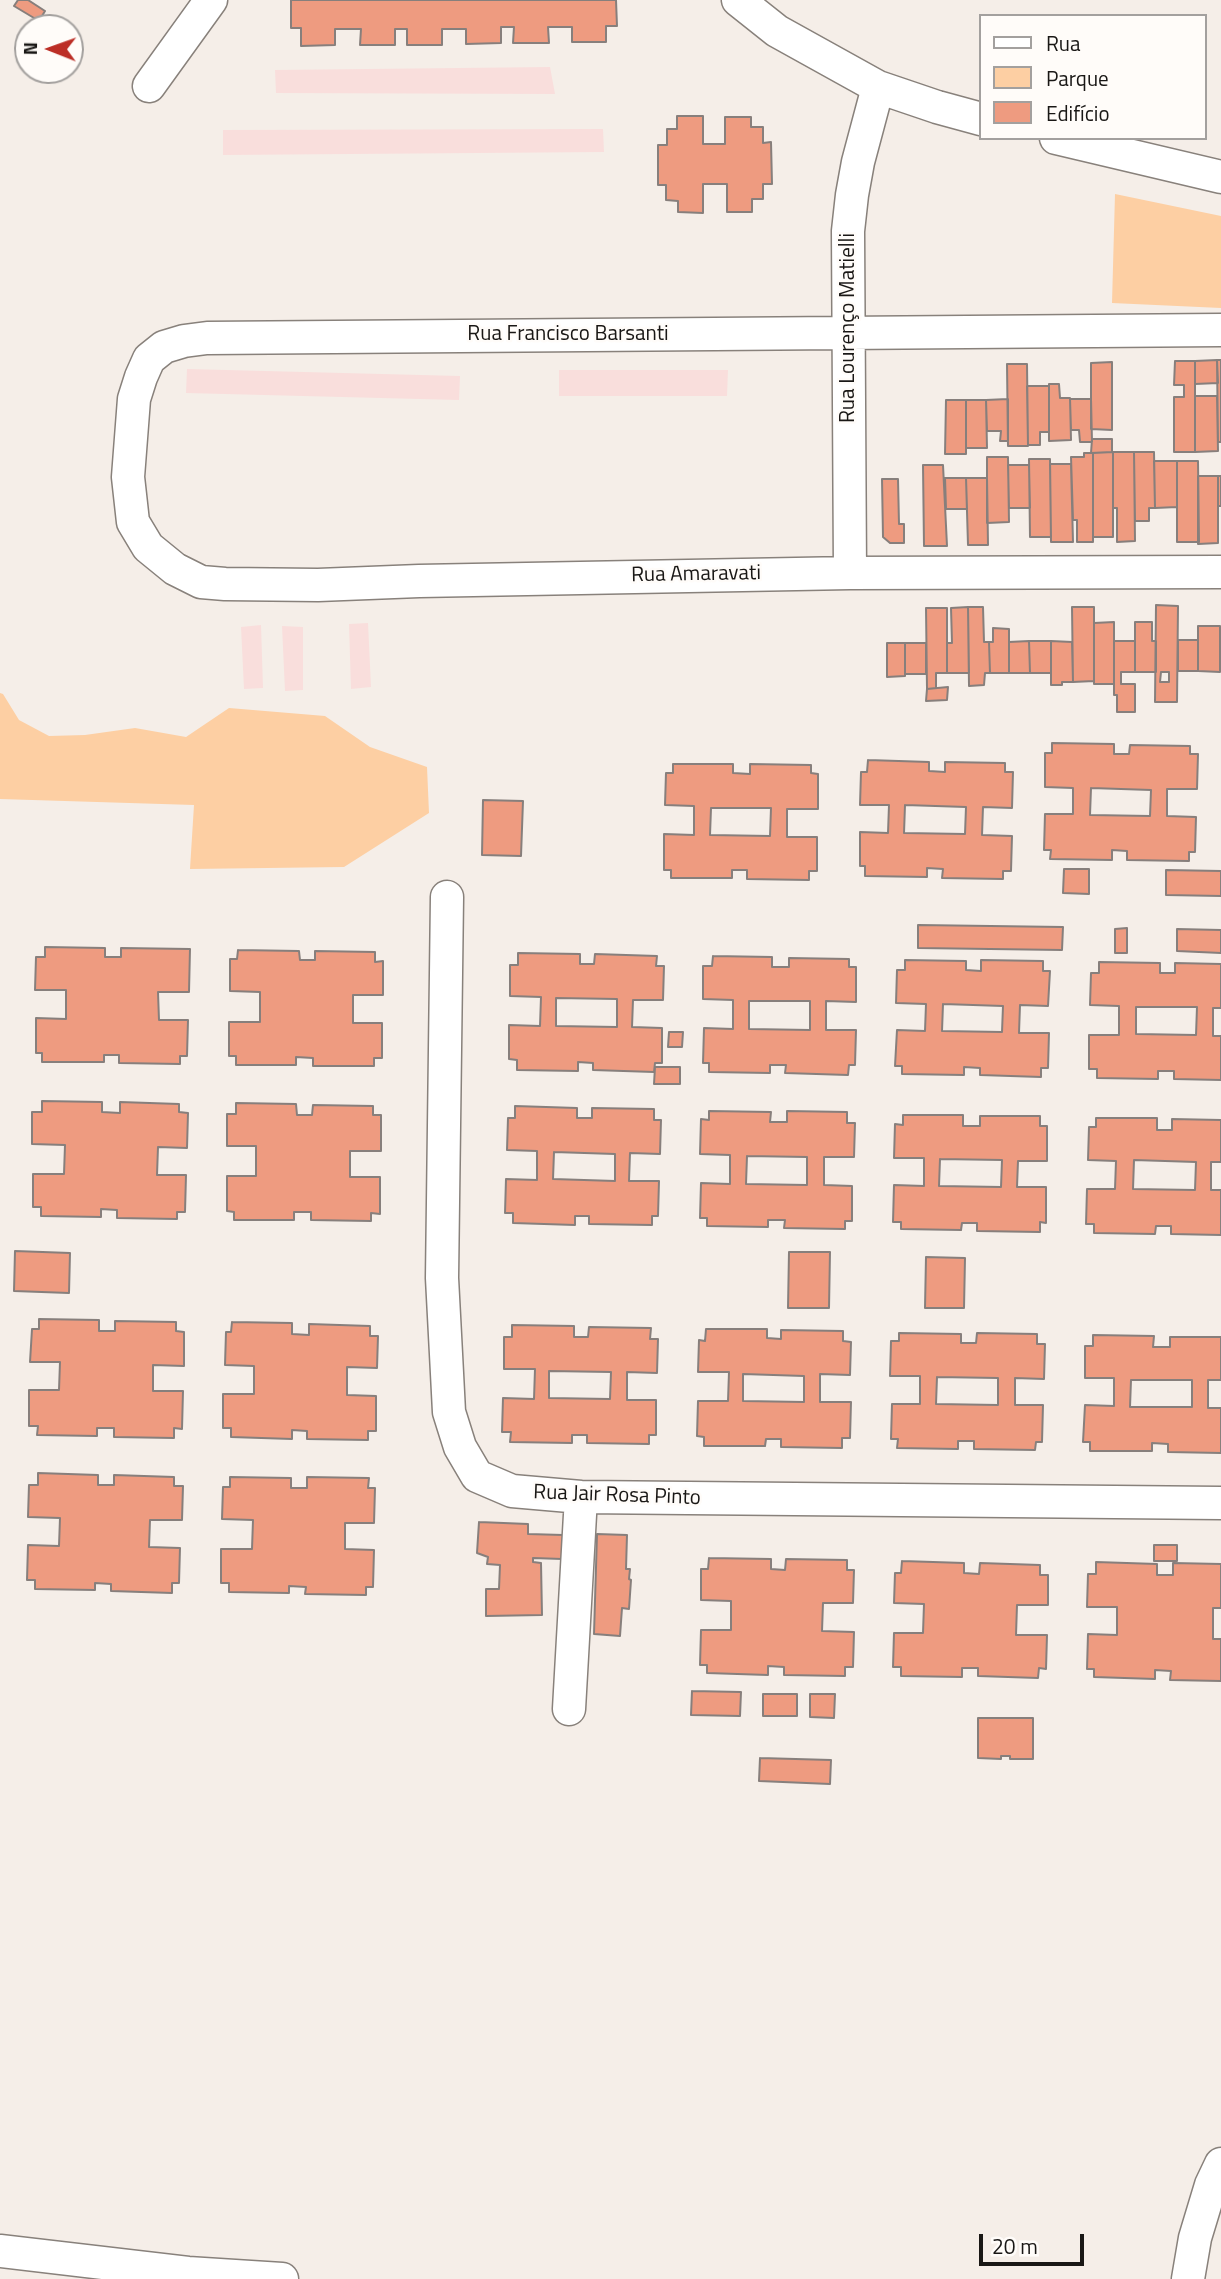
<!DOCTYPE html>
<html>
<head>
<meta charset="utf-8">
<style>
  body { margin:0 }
  #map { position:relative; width:1221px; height:2279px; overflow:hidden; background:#f5eee8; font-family:"Titillium Web",sans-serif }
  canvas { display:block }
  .legend { position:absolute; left:979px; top:14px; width:228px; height:126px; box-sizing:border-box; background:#fffcf9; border:2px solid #a3a09e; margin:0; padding:9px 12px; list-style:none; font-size:21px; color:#191715 }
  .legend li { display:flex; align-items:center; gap:14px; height:35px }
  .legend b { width:35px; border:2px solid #a3a09e }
  .north { position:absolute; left:14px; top:14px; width:70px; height:70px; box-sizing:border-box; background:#fffcf9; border:2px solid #a3a09e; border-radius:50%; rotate:271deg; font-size:19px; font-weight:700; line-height:28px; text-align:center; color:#191715 }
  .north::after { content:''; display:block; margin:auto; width:24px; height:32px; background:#bc2e26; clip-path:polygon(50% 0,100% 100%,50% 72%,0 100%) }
  .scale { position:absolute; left:979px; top:2234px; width:105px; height:32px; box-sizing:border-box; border:4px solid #191715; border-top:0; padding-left:9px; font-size:21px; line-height:24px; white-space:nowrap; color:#191715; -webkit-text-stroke:5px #fffcf9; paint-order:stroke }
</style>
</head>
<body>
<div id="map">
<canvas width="1221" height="2279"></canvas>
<ul class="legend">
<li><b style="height:9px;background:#fff"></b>Rua</li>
<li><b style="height:19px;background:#fdcfa3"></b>Parque</li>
<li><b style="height:19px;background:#ee9b80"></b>Edifício</li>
</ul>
<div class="north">N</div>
<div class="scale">20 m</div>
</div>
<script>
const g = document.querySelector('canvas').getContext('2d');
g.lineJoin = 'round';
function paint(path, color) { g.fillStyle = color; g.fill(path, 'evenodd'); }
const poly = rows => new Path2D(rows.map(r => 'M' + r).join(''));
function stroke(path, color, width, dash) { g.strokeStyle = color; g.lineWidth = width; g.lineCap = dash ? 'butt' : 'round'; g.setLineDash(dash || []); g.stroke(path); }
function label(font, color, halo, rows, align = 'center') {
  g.font = font + ' "Titillium Web",sans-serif'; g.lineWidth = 5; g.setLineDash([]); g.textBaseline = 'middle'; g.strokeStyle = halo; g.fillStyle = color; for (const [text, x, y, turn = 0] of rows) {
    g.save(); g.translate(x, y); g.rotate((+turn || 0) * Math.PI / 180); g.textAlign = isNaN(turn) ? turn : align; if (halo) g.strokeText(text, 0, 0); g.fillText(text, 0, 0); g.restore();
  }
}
paint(poly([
  [550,67,555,94,276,93,275,70],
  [603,129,604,152,223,155,223,130],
  [187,369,460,376,459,400,186,393],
  [559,370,728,370,727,396,559,396],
  [368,623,371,687,351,689,349,624],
  [261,625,263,688,244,689,241,627],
  [282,626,303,627,303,690,285,691]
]), '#f9dedc');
paint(poly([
  [1115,194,1221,216,1221,308,1112,303],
  [0,693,3,694,19,720,49,736,85,735,135,728,186,737,229,708,325,716,370,747,427,767,429,813,344,867,190,869,194,805,0,799]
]), '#fdcfa3');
const building = poly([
  [18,0,28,0,45,11,39,21,14,6,18,0],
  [291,0,616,0,617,26,606,26,606,42,572,42,572,27,548,27,549,43,513,43,514,27,501,27,501,43,466,44,466,29,442,29,442,45,407,45,407,29,395,29,395,45,360,45,361,29,335,29,335,45,301,46,301,28,291,28,291,0],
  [677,116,703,116,703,144,725,144,725,117,751,117,751,127,763,127,763,143,771,142,772,184,763,184,763,199,752,199,752,212,727,212,727,184,703,184,703,213,678,212,678,201,666,200,666,185,658,185,658,145,667,145,667,129,677,129,677,116],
  [1217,360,1218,383,1195,384,1195,361,1217,360],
  [1217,360,1221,360,1221,442,1218,442,1217,360],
  [1175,361,1195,361,1195,452,1174,452,1174,397,1184,397,1184,385,1174,385,1175,361],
  [1112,362,1112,430,1091,429,1091,363,1112,362],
  [1007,364,1027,364,1028,446,1008,446,1007,364],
  [1049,384,1059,384,1060,398,1070,398,1071,440,1049,441,1049,384],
  [1027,386,1049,386,1049,432,1040,432,1040,445,1028,445,1027,386],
  [1195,396,1217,396,1218,451,1195,452,1195,396],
  [1008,399,1008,441,1000,441,1001,431,987,431,986,400,1008,399],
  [1070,399,1091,399,1092,442,1080,442,1079,430,1071,430,1070,399],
  [946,400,966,400,966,454,945,454,946,400],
  [966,400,986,400,987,448,966,448,966,400],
  [1092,439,1112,439,1112,452,1091,453,1092,439],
  [1113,452,1134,452,1135,541,1117,542,1117,508,1113,508,1113,452],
  [1113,452,1113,537,1093,537,1093,453,1113,452],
  [1134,452,1154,452,1155,508,1149,508,1149,521,1135,521,1134,452],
  [1084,453,1093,453,1093,542,1077,542,1077,520,1073,520,1071,457,1084,457,1084,453],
  [987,457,1008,457,1009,522,987,523,987,457],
  [1029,459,1050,459,1051,537,1030,537,1029,459],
  [1154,461,1177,461,1177,507,1155,508,1154,461],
  [1177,461,1198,461,1199,542,1177,542,1177,461],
  [1050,464,1071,464,1073,542,1051,542,1050,464],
  [923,465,943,465,947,546,924,546,923,465],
  [1008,465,1029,465,1030,508,1009,508,1008,465],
  [1198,476,1218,476,1218,543,1198,544,1198,476],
  [1218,476,1221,476,1221,506,1218,506,1218,476],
  [945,478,966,478,967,509,946,509,945,478],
  [966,478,987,478,988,545,968,545,966,478],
  [882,479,898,479,899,524,904,524,904,543,890,543,883,537,882,479],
  [1156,605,1178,606,1177,702,1155,702,1156,605],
  [1161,672,1169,672,1169,682,1160,682,1161,672],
  [968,607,969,673,947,673,947,643,952,643,951,608,968,607],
  [968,607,983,607,984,642,989,642,990,673,985,673,984,685,969,686,968,607],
  [1072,607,1094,607,1094,681,1073,682,1072,607],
  [926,608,947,608,947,673,936,673,936,688,927,689,926,608],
  [1114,622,1114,684,1094,684,1094,623,1114,622],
  [1135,622,1152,622,1152,641,1156,641,1156,672,1135,672,1135,622],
  [1198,626,1220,626,1220,672,1198,671,1198,626],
  [993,628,1009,629,1009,673,990,673,989,642,993,642,993,628],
  [1178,640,1198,640,1198,671,1178,671,1178,640],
  [1029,641,1030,673,1009,673,1009,642,1029,641],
  [1029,641,1051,641,1051,673,1030,673,1029,641],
  [1051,641,1072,642,1073,682,1062,682,1062,685,1051,685,1051,641],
  [1114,641,1135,641,1135,672,1121,672,1121,684,1135,684,1135,712,1117,712,1117,695,1114,695,1114,641],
  [887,643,905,643,905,676,887,677,887,643],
  [905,643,926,643,926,674,905,674,905,643],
  [948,687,947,700,926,701,927,689,948,687],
  [1052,743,1114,744,1114,754,1129,754,1130,745,1190,746,1190,754,1198,754,1197,789,1167,789,1167,816,1196,817,1195,852,1189,852,1189,861,1127,860,1127,851,1112,850,1112,860,1050,859,1051,850,1044,850,1045,814,1073,814,1073,788,1045,787,1045,753,1052,753,1052,743],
  [1091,788,1151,790,1150,816,1090,815,1091,788],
  [868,760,929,762,929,771,945,772,945,762,1005,763,1005,772,1013,772,1012,808,983,807,982,835,1012,836,1011,871,1003,871,1003,879,942,878,943,869,927,868,927,877,865,876,865,866,860,866,860,832,888,833,889,805,860,805,861,772,867,772,868,760],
  [905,805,966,807,965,834,904,833,905,805],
  [673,764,733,764,733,773,750,774,750,764,811,765,811,773,818,774,818,809,787,809,787,837,817,837,817,871,809,871,809,880,747,879,747,870,732,870,732,878,671,878,671,870,664,870,664,834,694,835,694,806,665,805,666,773,673,773,673,764],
  [711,808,771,808,770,836,710,835,711,808],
  [483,800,523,801,521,856,482,855,483,800],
  [1064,869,1089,869,1089,894,1063,893,1064,869],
  [1166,870,1221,871,1221,896,1166,895,1166,870],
  [918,925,1063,927,1062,950,918,948,918,925],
  [1127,928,1127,953,1115,953,1115,929,1127,928],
  [1177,929,1221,930,1221,953,1177,951,1177,929],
  [45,947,105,948,105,957,121,957,121,948,190,949,189,992,158,992,159,1020,188,1020,187,1056,180,1056,180,1064,119,1063,119,1055,104,1055,104,1062,42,1062,42,1053,36,1053,36,1018,66,1019,66,990,35,990,36,957,45,957,45,947],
  [238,950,299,951,300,960,315,960,315,951,375,952,375,962,383,961,383,995,353,995,353,1023,382,1023,382,1058,374,1058,374,1066,313,1066,313,1058,296,1057,296,1065,236,1065,236,1056,229,1056,229,1022,260,1022,260,992,230,991,230,959,237,959,238,950],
  [518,953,580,954,580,964,594,964,595,954,657,956,656,966,664,966,663,1000,633,1000,632,1027,662,1028,662,1063,655,1063,654,1072,593,1070,593,1063,578,1062,578,1071,517,1070,517,1060,509,1059,509,1025,540,1026,541,997,510,996,510,965,518,965,518,953],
  [556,998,617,999,617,1027,556,1026,556,998],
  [713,956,772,957,772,967,789,967,789,958,849,959,849,967,856,967,856,1002,826,1001,826,1030,856,1030,855,1065,849,1065,848,1075,785,1073,786,1065,770,1065,770,1073,709,1072,709,1063,703,1063,704,1028,733,1029,733,1000,703,999,703,966,712,966,713,956],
  [749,1001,810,1001,810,1030,749,1029,749,1001],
  [905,960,966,961,966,970,981,971,981,960,1043,961,1043,971,1050,971,1048,1006,1020,1005,1019,1033,1049,1033,1048,1068,1041,1068,1041,1077,980,1075,980,1068,964,1067,964,1075,902,1074,902,1066,895,1066,897,1030,925,1031,926,1004,896,1003,897,970,905,970,905,960],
  [943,1004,1003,1006,1002,1032,942,1031,943,1004],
  [1099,962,1160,963,1160,973,1175,973,1175,963,1221,964,1221,1008,1213,1008,1213,1036,1221,1036,1221,1080,1174,1079,1174,1071,1158,1071,1158,1079,1097,1078,1097,1069,1089,1069,1089,1035,1119,1035,1119,1006,1090,1005,1091,973,1099,973,1099,962],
  [1136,1007,1197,1007,1196,1035,1136,1034,1136,1007],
  [669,1032,683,1032,682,1047,668,1047,669,1032],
  [655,1067,680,1067,680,1084,654,1084,655,1067],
  [42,1101,102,1102,102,1112,120,1113,120,1102,179,1104,179,1112,188,1113,187,1148,158,1147,157,1175,186,1175,185,1212,177,1212,177,1219,117,1218,117,1210,101,1209,101,1217,41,1216,41,1207,33,1207,33,1174,64,1174,65,1145,32,1144,32,1112,42,1112,42,1101],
  [236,1103,296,1104,297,1115,312,1115,313,1105,373,1106,373,1115,381,1115,381,1151,350,1151,350,1177,380,1177,380,1214,371,1213,371,1221,311,1220,311,1212,294,1212,294,1220,234,1220,234,1212,227,1211,227,1176,256,1176,256,1146,227,1146,227,1114,236,1114,236,1103],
  [515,1106,577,1108,577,1118,592,1118,592,1108,654,1109,654,1120,661,1120,660,1154,630,1153,629,1181,659,1181,658,1216,652,1216,652,1225,589,1224,589,1216,575,1216,575,1225,513,1223,513,1213,505,1213,506,1179,537,1180,537,1151,507,1150,508,1118,515,1118,515,1106],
  [554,1152,615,1154,615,1181,553,1179,554,1152],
  [709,1111,771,1112,770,1122,787,1122,787,1111,847,1112,847,1123,855,1123,854,1157,824,1157,824,1185,852,1186,852,1221,845,1221,845,1229,784,1228,785,1220,768,1220,768,1227,707,1226,707,1218,700,1218,701,1183,730,1184,730,1155,700,1154,701,1119,709,1120,709,1111],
  [747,1156,807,1157,807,1185,746,1184,747,1156],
  [903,1115,963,1115,963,1126,980,1126,980,1116,1040,1116,1040,1126,1047,1126,1047,1161,1018,1161,1017,1187,1046,1187,1046,1223,1040,1222,1040,1232,977,1231,977,1223,962,1223,961,1230,901,1229,901,1222,893,1222,894,1185,924,1186,924,1158,894,1158,895,1124,903,1125,903,1115],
  [940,1159,1002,1160,1001,1187,939,1186,940,1159],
  [1096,1118,1157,1118,1157,1130,1172,1130,1172,1119,1221,1120,1221,1162,1211,1162,1211,1190,1221,1190,1221,1235,1171,1234,1171,1226,1156,1226,1155,1234,1094,1233,1094,1224,1086,1224,1087,1189,1115,1189,1116,1161,1088,1160,1089,1127,1096,1127,1096,1118],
  [1134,1160,1196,1162,1195,1190,1133,1189,1134,1160],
  [15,1251,70,1253,69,1293,14,1291,15,1251],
  [789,1252,830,1252,829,1308,788,1308,789,1252],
  [926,1257,965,1258,964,1308,925,1308,926,1257],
  [39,1319,99,1320,99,1331,115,1331,115,1321,176,1322,176,1331,184,1332,184,1366,153,1365,153,1391,183,1391,182,1429,174,1428,174,1438,114,1437,114,1428,97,1428,97,1436,37,1435,38,1426,29,1426,29,1390,59,1390,60,1362,30,1362,32,1329,39,1329,39,1319],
  [232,1322,292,1323,292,1334,309,1335,309,1324,370,1326,370,1336,378,1336,377,1368,347,1367,347,1395,376,1396,376,1431,368,1431,368,1440,307,1439,307,1431,292,1430,292,1439,231,1437,231,1428,223,1428,223,1394,254,1394,254,1366,225,1365,226,1332,231,1332,232,1322],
  [512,1325,574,1326,574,1337,588,1337,589,1327,651,1328,650,1339,658,1339,657,1373,627,1372,627,1400,656,1400,656,1435,649,1435,649,1444,587,1443,587,1435,572,1435,572,1443,510,1442,511,1432,502,1432,503,1398,534,1399,535,1369,504,1369,504,1337,512,1337,512,1325],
  [549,1371,611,1372,610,1399,549,1398,549,1371],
  [706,1329,767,1329,767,1338,781,1339,781,1330,843,1331,843,1341,851,1342,850,1375,820,1374,820,1402,851,1402,850,1438,842,1438,842,1448,781,1447,781,1439,766,1439,765,1446,704,1446,704,1437,697,1436,698,1401,728,1401,729,1372,698,1372,699,1340,705,1341,706,1329],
  [743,1374,804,1376,804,1402,743,1401,743,1374],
  [899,1333,961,1334,961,1343,976,1343,977,1333,1037,1334,1037,1344,1045,1344,1044,1379,1015,1378,1015,1405,1043,1405,1042,1442,1036,1442,1035,1450,974,1449,974,1441,958,1441,958,1449,897,1448,898,1439,891,1439,892,1404,920,1404,920,1376,890,1376,891,1341,899,1341,899,1333],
  [937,1377,998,1378,998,1405,936,1404,937,1377],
  [1093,1335,1154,1336,1153,1347,1170,1347,1170,1337,1221,1337,1221,1380,1208,1380,1208,1408,1221,1408,1221,1453,1168,1452,1168,1444,1152,1443,1152,1451,1090,1451,1090,1442,1083,1442,1085,1405,1114,1406,1114,1378,1085,1378,1085,1346,1093,1346,1093,1335],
  [1131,1380,1192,1380,1192,1407,1130,1407,1131,1380],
  [38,1473,98,1475,98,1485,114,1485,114,1475,174,1477,174,1486,183,1486,182,1520,150,1520,149,1547,180,1548,179,1583,172,1583,172,1593,111,1591,111,1584,95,1583,95,1590,35,1589,35,1580,27,1580,28,1545,59,1546,60,1518,28,1517,29,1485,38,1485,38,1473],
  [230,1477,291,1478,291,1488,307,1488,307,1477,369,1478,368,1488,375,1488,374,1523,345,1523,345,1549,374,1550,373,1587,366,1587,366,1595,305,1594,306,1587,289,1586,289,1593,229,1592,229,1583,221,1583,221,1549,252,1549,253,1520,222,1519,223,1487,230,1487,230,1477],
  [479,1522,528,1524,528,1534,563,1535,562,1559,533,1558,533,1562,541,1563,542,1615,486,1616,486,1589,499,1589,500,1565,487,1564,488,1557,477,1553,479,1522],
  [597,1534,627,1535,626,1569,630,1569,629,1579,631,1580,629,1609,622,1608,620,1636,594,1634,597,1534],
  [1154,1545,1177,1545,1177,1561,1154,1561,1154,1545],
  [709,1558,771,1559,771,1569,785,1570,786,1559,847,1560,847,1570,854,1570,853,1603,823,1603,822,1631,854,1632,853,1667,845,1667,845,1676,784,1675,784,1667,768,1666,768,1675,707,1673,707,1665,700,1665,701,1630,731,1630,731,1601,701,1600,701,1569,708,1569,709,1558],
  [902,1561,964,1563,964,1573,979,1574,980,1563,1040,1565,1040,1575,1048,1575,1048,1605,1017,1605,1016,1635,1047,1635,1046,1669,1039,1668,1038,1678,978,1676,978,1668,962,1668,962,1677,901,1676,901,1667,893,1667,894,1633,923,1633,924,1604,894,1603,895,1573,901,1573,902,1561],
  [1096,1562,1157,1564,1157,1575,1173,1575,1173,1563,1221,1564,1221,1608,1213,1608,1213,1639,1221,1639,1221,1681,1170,1680,1171,1671,1155,1670,1155,1679,1094,1677,1094,1669,1087,1669,1088,1634,1117,1635,1117,1607,1087,1607,1088,1574,1096,1574,1096,1562],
  [692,1691,741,1692,740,1716,691,1715,692,1691],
  [763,1694,797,1694,797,1716,763,1716,763,1694],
  [810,1694,835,1694,834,1718,810,1717,810,1694],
  [978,1718,1033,1718,1033,1759,1010,1759,1010,1756,1001,1756,1001,1759,978,1758,978,1718],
  [760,1758,831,1760,830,1784,759,1781,760,1758]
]);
paint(building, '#ee9b80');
stroke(building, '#877f7c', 2);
const minor = poly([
  [738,0,777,31,878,87,937,107,981,119],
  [149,86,211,0],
  [1056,138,1221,177],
  [1221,330,207,338,184,341,164,347,149,359,141,377,134,399,128,477,133,522,148,547,175,569,201,582,225,584,318,585,419,581,850,573,1221,572],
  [850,573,848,231,852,195,858,162,878,87],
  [447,897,442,1278,446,1354,449,1412,460,1447,477,1476,512,1491,581,1497,1221,1503],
  [569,1709,581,1497],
  [0,2251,188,2273,282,2279],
  [1188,2279,1195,2238,1211,2185,1221,2164]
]);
stroke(minor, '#88817b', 35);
stroke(minor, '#fff', 32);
label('21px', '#191715', '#fffcf9', [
  ["Rua Lourenço Matielli",849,328,-90],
  ["Rua Francisco Barsanti",568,335],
  ["Rua Amaravati",696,575,-1],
  ["Rua Jair Rosa Pinto",617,1496,2]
]);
</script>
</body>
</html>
